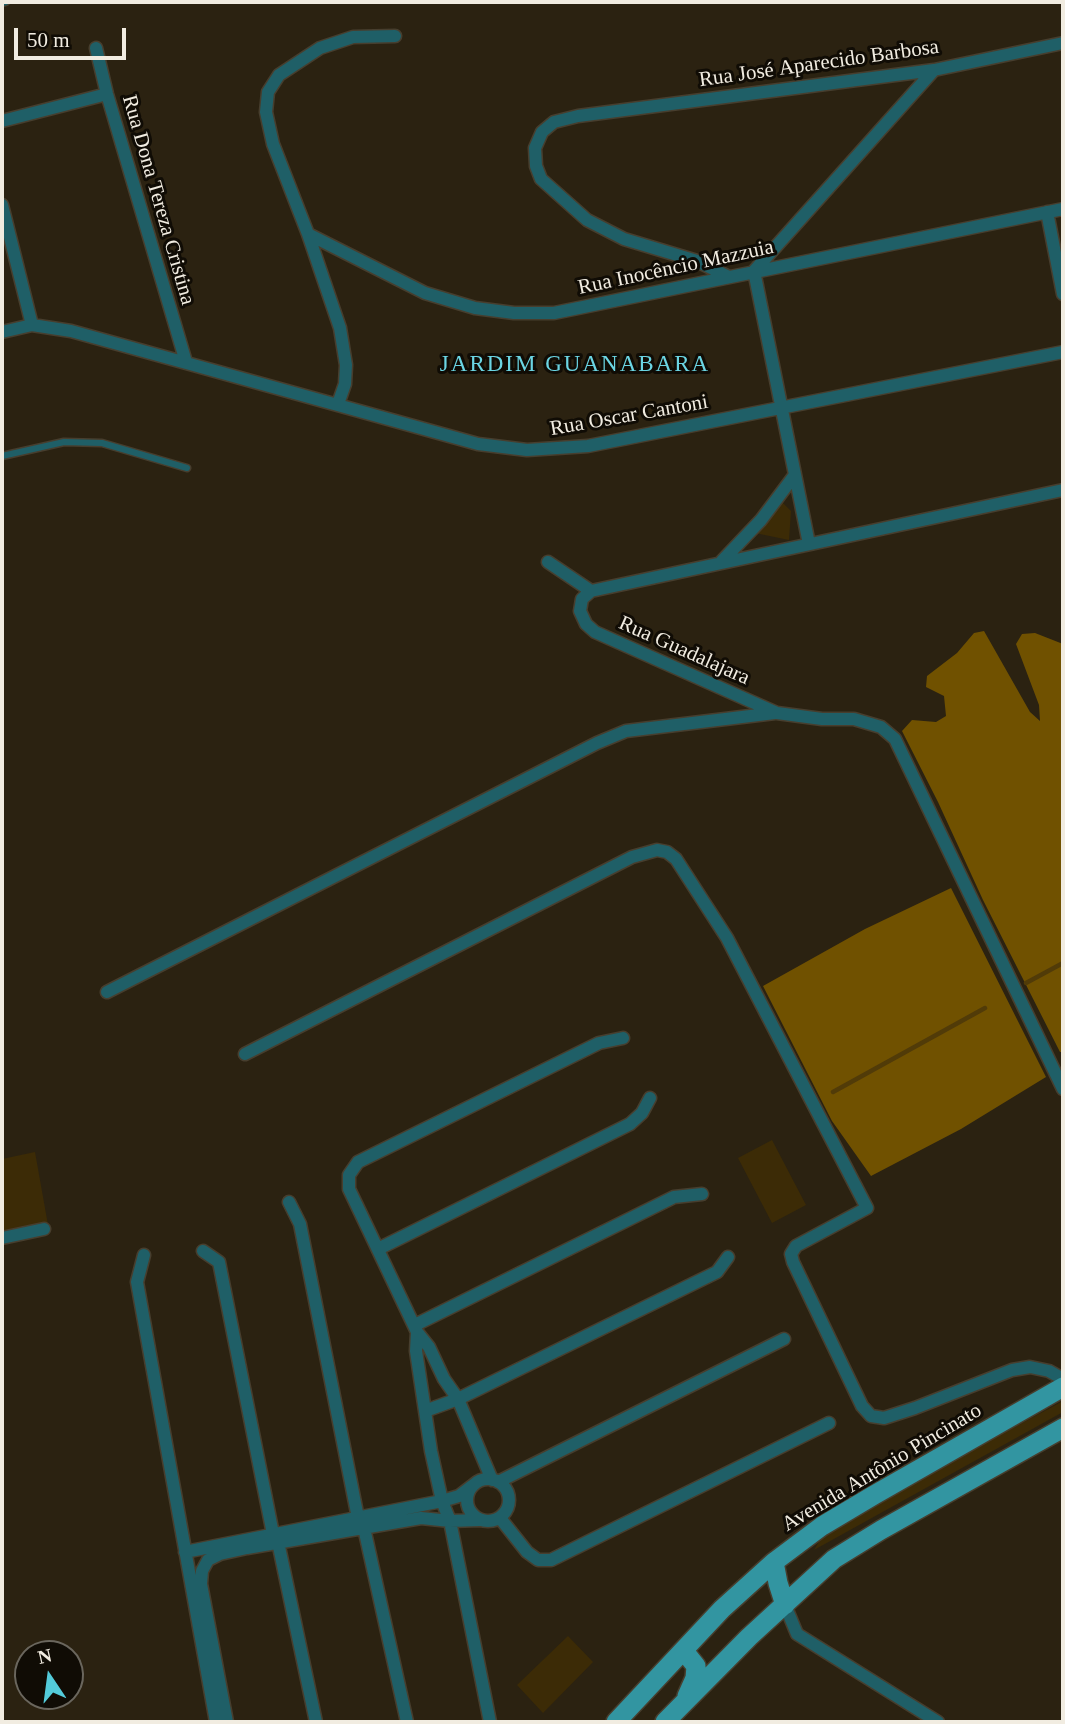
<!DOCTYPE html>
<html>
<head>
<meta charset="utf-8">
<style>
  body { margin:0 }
  #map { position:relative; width:1065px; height:1724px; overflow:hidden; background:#2b2211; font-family:Georgia,serif }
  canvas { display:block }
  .frame { position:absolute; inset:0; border:4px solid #f1ece1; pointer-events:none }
  .north { position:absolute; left:14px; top:1640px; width:70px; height:70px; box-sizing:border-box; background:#100c05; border:2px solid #6a665d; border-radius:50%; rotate:347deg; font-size:19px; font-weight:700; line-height:28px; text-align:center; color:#f1ece1 }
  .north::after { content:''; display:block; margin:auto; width:24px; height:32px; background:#53cbda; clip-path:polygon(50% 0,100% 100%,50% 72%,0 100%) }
  .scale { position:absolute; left:14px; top:28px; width:112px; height:32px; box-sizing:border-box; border:4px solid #f1ece1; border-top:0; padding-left:9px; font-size:21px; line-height:24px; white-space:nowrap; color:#f1ece1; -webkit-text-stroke:5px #100c05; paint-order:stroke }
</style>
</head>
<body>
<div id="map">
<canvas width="1065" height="1724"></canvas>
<div class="frame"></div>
<div class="north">N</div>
<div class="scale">50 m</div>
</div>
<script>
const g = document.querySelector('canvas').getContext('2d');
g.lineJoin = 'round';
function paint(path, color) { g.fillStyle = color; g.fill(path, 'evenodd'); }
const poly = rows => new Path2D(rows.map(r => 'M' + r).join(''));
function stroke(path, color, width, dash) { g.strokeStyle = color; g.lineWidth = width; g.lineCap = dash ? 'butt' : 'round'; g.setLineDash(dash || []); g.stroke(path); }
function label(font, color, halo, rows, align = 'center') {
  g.font = font + ' Georgia,serif'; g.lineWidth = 6; g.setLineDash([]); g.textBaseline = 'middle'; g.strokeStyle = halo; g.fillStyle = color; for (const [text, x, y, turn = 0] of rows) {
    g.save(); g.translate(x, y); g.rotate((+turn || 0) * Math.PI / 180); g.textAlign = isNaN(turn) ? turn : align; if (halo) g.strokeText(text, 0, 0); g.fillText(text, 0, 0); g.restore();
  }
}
paint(poly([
  [781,501,791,511,789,540,755,533],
  [772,1140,806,1205,772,1223,738,1158],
  [35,1152,48,1225,2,1238,2,1159],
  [1063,1401,1063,1412,814,1550,827,1528],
  [568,1636,593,1662,543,1713,517,1685]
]), '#3c2b06');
paint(poly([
  [984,631,1030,712,1040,721,1039,705,1016,644,1022,634,1035,633,1063,644,1063,1052,1060,1052,983,900,938,802,902,731,912,720,936,722,946,716,944,696,926,687,927,676,957,653,974,633],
  [951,888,1046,1077,961,1129,871,1176,832,1121,763,986,865,929]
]), '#705100');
stroke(poly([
  [1026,983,1063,963],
  [833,1092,985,1008]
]), '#513b08', 4.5);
const service = poly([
  [2,3,6,2],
  [2,456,64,442,102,443,187,468]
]);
const minor = poly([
  [96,48,107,94,186,362],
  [2,121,107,94],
  [2,205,32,325],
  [1047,212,1063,294],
  [308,234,425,293,475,308,514,313,554,313,1063,209],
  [729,277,697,261,624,239,587,220,541,179,536,166,535,148,542,132,554,122,578,116,934,70,1063,43],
  [2,332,32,325,71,331,478,444,527,450,588,446,1063,352],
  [338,404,345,384,346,365,340,328,308,234,273,144,266,112,268,92,279,75,320,48,353,37,395,36],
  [1063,490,591,591,582,599,580,611,586,624,595,632,777,713,822,719,854,719,881,727,895,739,1063,1089],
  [809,544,754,271,934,70],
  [722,561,761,520,794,476],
  [548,562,591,591],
  [107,992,597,743,626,731,775,713],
  [245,1054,632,857,657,850,667,852,676,859,727,938,867,1208,796,1246,791,1254,793,1262,862,1406,871,1416,884,1418,915,1408,1012,1370,1030,1367,1049,1371,1063,1379],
  [289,1202,300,1224,358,1518,364,1528,407,1722],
  [2,1238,44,1229],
  [378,1249,630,1124,642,1113,650,1098],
  [203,1251,219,1262,273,1534,278,1542,316,1722],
  [144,1255,137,1282,216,1722],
  [415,1325,674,1197,702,1194],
  [417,1332,416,1351,431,1451,442,1501,450,1521,490,1722],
  [425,1411,458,1399,717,1272,728,1257],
  '467 1500a21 21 0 1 1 42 0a21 21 0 1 1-42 0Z',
  [492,1480,458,1399,444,1379,429,1347,417,1332,360,1212,349,1189,349,1175,358,1162,599,1043,623,1038],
  [498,1482,784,1339],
  [500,1518,527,1552,538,1560,551,1560,829,1423],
  [185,1552,442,1501,459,1496,472,1486],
  [785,1605,797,1634,938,1722],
  [227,1722,201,1584,202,1571,208,1560,220,1554,247,1548,421,1518,450,1521,480,1520]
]);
const primary = poly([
  [774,1562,778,1583,785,1605],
  [684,1651,696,1666,695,1678,687,1696],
  [616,1722,722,1609,774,1562,822,1526,874,1495,1063,1387],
  [665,1722,749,1637,834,1559,881,1530,1063,1428]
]);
stroke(service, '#473e2e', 9);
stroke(minor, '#473e2e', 15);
stroke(primary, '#473e2e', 22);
stroke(service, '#1f5f67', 6);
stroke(minor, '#1f5f67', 12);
stroke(primary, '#3295a1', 19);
label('21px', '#f1ece1', '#100c05', [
  ["Rua José Aparecido Barbosa",819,64,-8],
  ["Rua Dona Tereza Cristina",158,200,74],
  ["Rua Inocêncio Mazzuia",676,268,-12],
  ["Rua Oscar Cantoni",629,416,-10],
  ["Rua Guadalajara",684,651,24],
  ["Avenida Antônio Pincinato",882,1468,-31]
]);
g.letterSpacing = '2px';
label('23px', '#6bd5e3', '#100c05', [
  ["JARDIM GUANABARA",575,365]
]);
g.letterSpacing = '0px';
</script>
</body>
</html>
